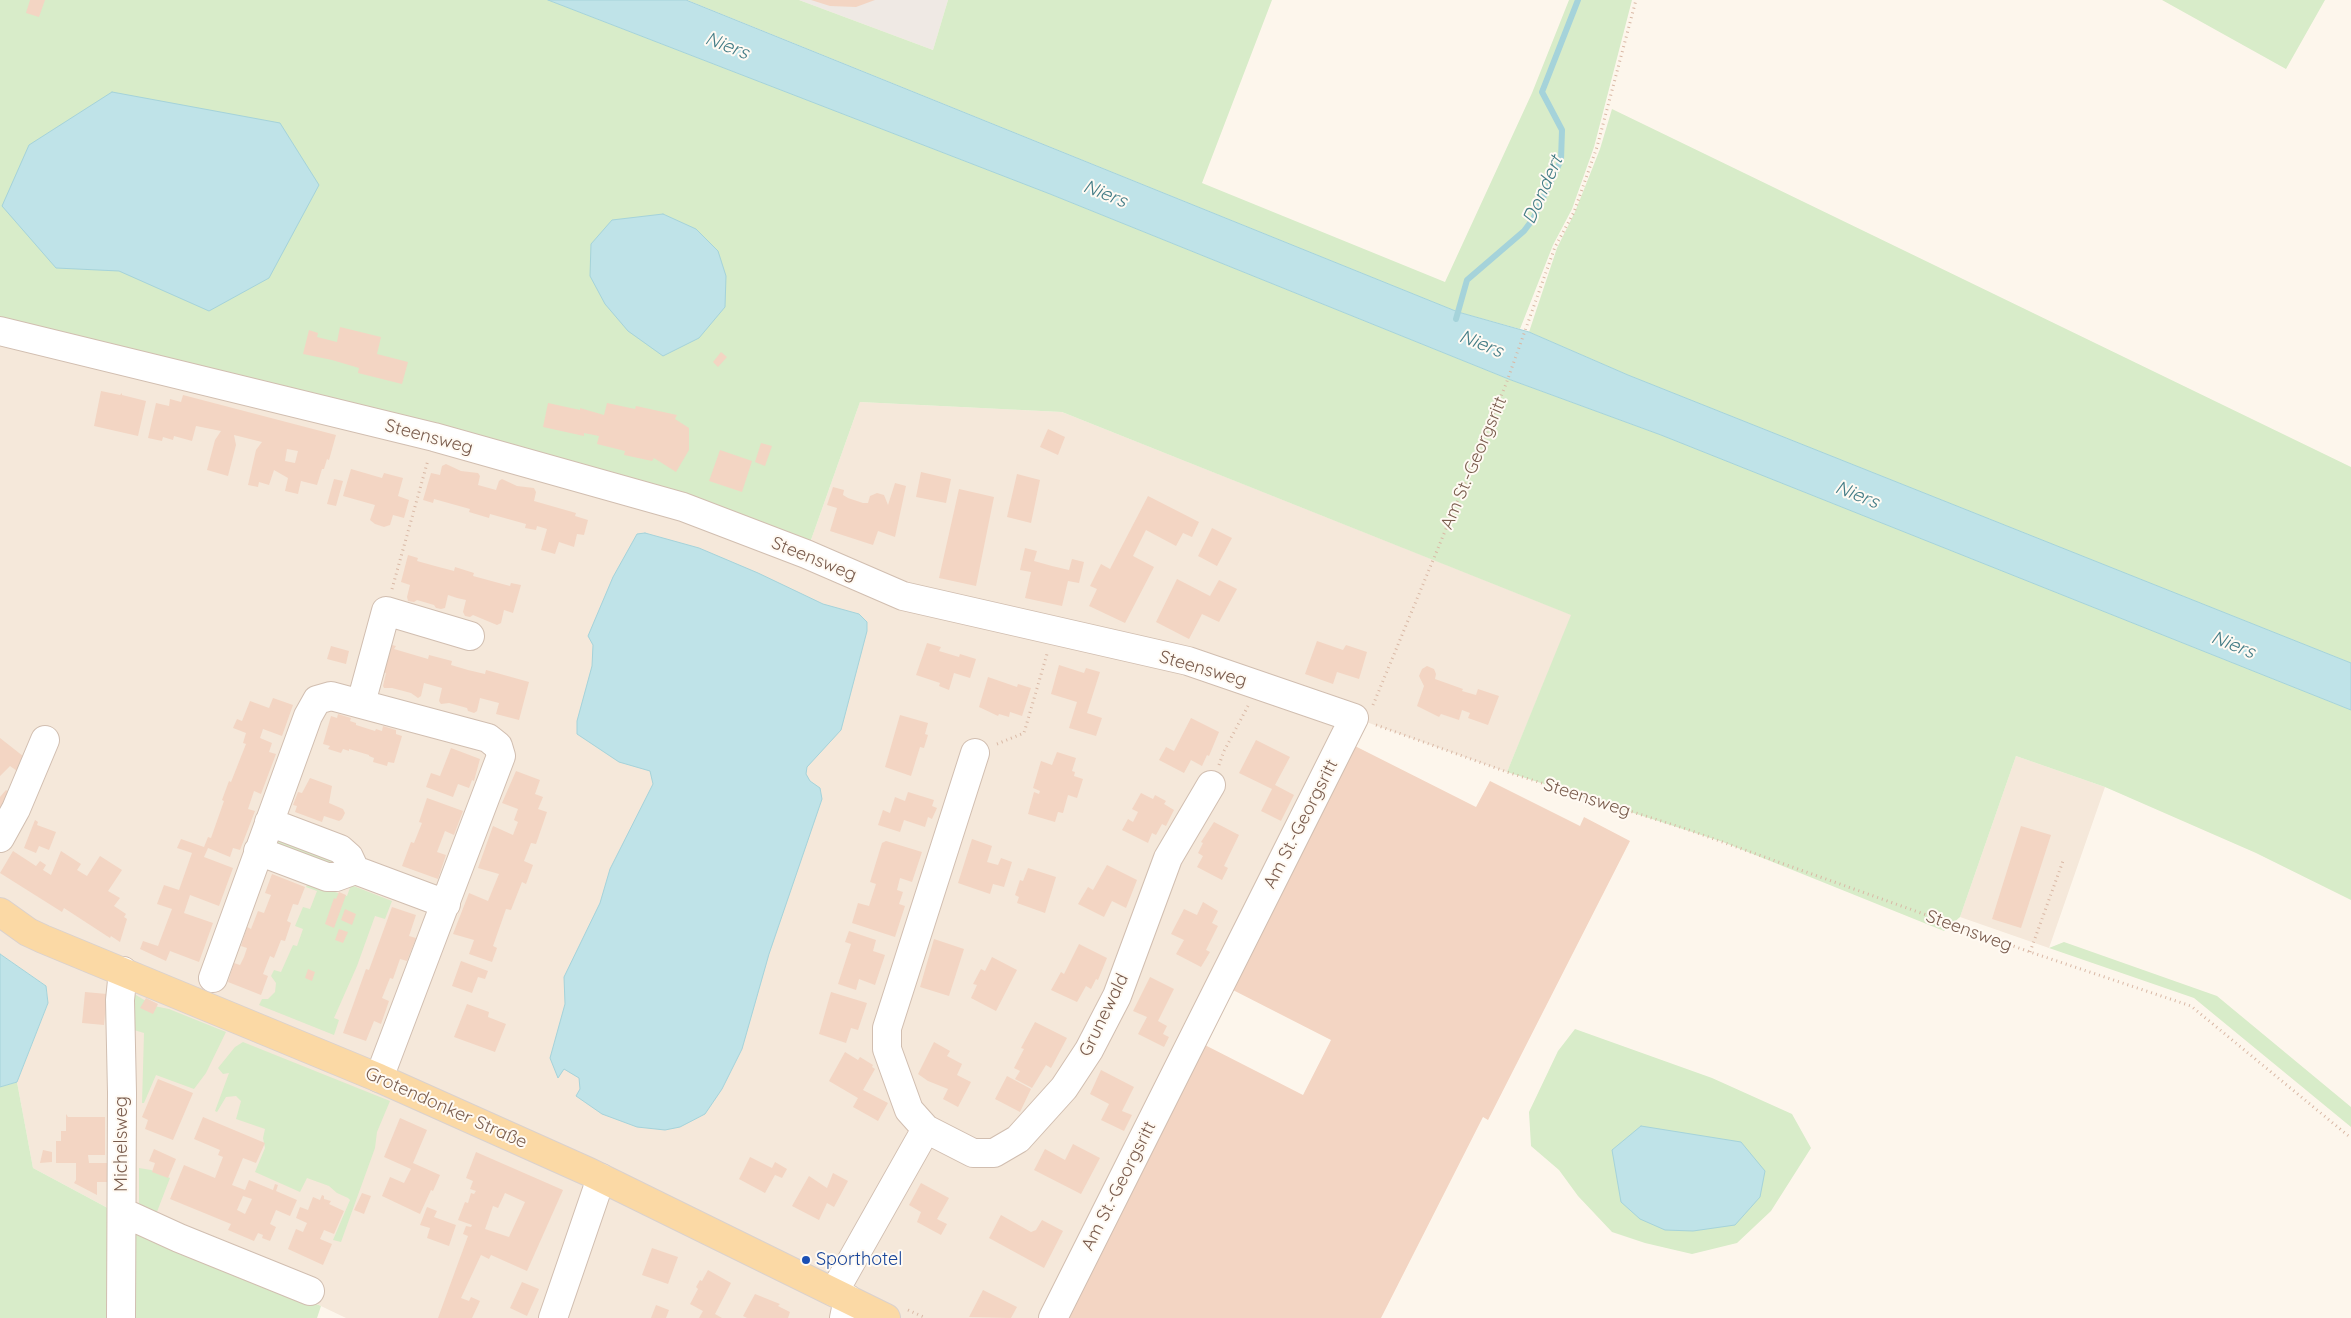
<!DOCTYPE html>
<html>
<head>
<meta charset="utf-8">
<style>
  body { margin:0 }
  canvas { display:block; background:#fdf6ec }
</style>
</head>
<body>
<canvas width="2351" height="1318"></canvas>
<script>
const g = document.querySelector('canvas').getContext('2d');
g.lineJoin = 'round';
function paint(path, color) { g.fillStyle = color; g.fill(path, 'evenodd'); }
const poly = rows => new Path2D(rows.map(r => 'M' + r).join(''));
function stroke(path, color, width, dash) { g.strokeStyle = color; g.lineWidth = width; g.lineCap = dash ? 'butt' : 'round'; g.setLineDash(dash || []); g.stroke(path); }
function label(font, color, halo, rows, align = 'center') {
  g.font = font + ' Quicksand,sans-serif'; g.lineWidth = 4; g.setLineDash([]); g.textBaseline = 'middle'; g.strokeStyle = halo; g.fillStyle = color; for (const [text, x, y, turn = 0] of rows) {
    g.save(); g.translate(x, y); g.rotate((+turn || 0) * Math.PI / 180); g.textAlign = isNaN(turn) ? turn : align; if (halo) g.strokeText(text, 0, 0); g.fillText(text, 0, 0); g.restore();
  }
}
paint(poly([
  [0,331,806,554,860,402,1062,412,1572,615,1507,772,1355,718,1051,1318,346,1318,302,1297,134,1235,117,1213,33,1168,17,1082,48,1003,46,986,0,954],
  [2016,756,2105,787,2049,948,1960,917]
]), '#f5e8da');
paint(poly([
  [799,0,948,0,933,50]
]), '#efe9e4');
paint(poly([
  [0,0,548,0,1050,194,1511,380,1661,435,2351,710,2351,900,2256,853,2105,787,2016,756,1960,917,1944,931,1723,842,1507,772,1571,615,1062,412,860,402,806,554,0,331],
  [687,0,799,0,933,50,948,0,1272,0,1202,183,1445,282,1532,93,1569,0,1632,0,1594,147,1572,209,1553,245,1520,329,1458,312],
  [2162,0,2325,0,2286,69],
  [1612,109,2351,467,2351,663,1628,375,1529,332,1557,248,1575,212,1600,149],
  [274,838,336,855,336,870,272,842],
  [308,883,347,896,351,885,392,901,385,919,375,916,357,966,334,1018,339,1020,334,1035,259,1005,262,999,268,999,275,992,276,983,271,976,274,970,281,972,293,945,297,946,303,929,295,926,303,907,310,909,317,891,306,887],
  [2064,942,2217,996,2351,1107,2351,1127,2194,998,2049,948],
  [136,995,154,1006,169,1009,226,1032,206,1073,194,1089,156,1075,144,1103,142,1103,144,1033,134,1030,129,1001],
  [1575,1029,1712,1078,1792,1114,1811,1148,1771,1211,1737,1243,1692,1254,1645,1243,1612,1232,1578,1196,1559,1170,1531,1146,1529,1112,1558,1051],
  [243,1042,390,1101,377,1132,375,1148,341,1242,333,1240,350,1200,348,1198,337,1193,329,1186,307,1178,300,1192,255,1172,265,1148,263,1138,265,1129,236,1119,241,1101,236,1096,226,1097,217,1112,215,1111,229,1073,223,1074,218,1068,235,1047],
  [17,1082,33,1168,117,1213,134,1235,142,1231,321,1306,317,1318,0,1318,0,1087],
  [139,1168,151,1170,170,1178,155,1217,139,1210]
]), '#d8ecc9');
const water = poly([
  [548,0,686,0,1458,312,1529,332,1628,375,2351,663,2351,710,1661,435,1511,380,1050,194,548,0],
  [112,92,280,123,319,185,269,278,209,311,119,271,56,268,2,206,29,145,112,92],
  [663,214,696,229,718,251,726,276,725,307,699,338,663,356,628,331,605,304,590,276,591,244,612,220,663,214],
  [645,533,699,548,758,573,823,604,859,614,867,622,867,631,841,730,807,767,806,774,810,781,820,788,822,799,769,954,742,1049,722,1089,705,1114,680,1127,665,1130,637,1127,602,1114,576,1096,580,1089,579,1078,564,1069,558,1078,550,1058,565,1004,564,977,600,903,610,869,653,784,650,771,619,762,577,734,577,721,592,666,593,645,588,636,613,577,637,534,645,533],
  [0,954,46,986,48,1003,17,1082,0,1087,0,954],
  [1641,1126,1741,1142,1765,1171,1760,1197,1735,1225,1693,1231,1665,1230,1640,1219,1621,1202,1612,1150,1641,1126]
]);
paint(water, '#bfe3e8');
stroke(water, '#a5d3da', 1);
stroke(poly([
  [1456,319,1467,280,1524,231,1533,219,1561,160,1562,130,1542,92,1578,0]
]), '#a5d3da', 6);
paint(poly([
  [30,0,45,0,39,17,26,13],
  [811,0,875,0,856,7,830,6],
  [340,327,381,337,377,354,408,362,402,384,358,373,359,368,332,360,303,354,309,330,318,333,317,337,337,342],
  [721,352,727,357,718,367,713,362],
  [101,391,120,395,122,393,122,395,146,401,138,436,94,426],
  [183,395,336,435,329,460,327,459,324,469,322,469,317,485,301,481,298,494,285,491,288,478,274,470,269,485,259,482,258,487,248,485,256,450,262,442,234,435,236,445,228,476,207,470,215,440,221,431,196,426,192,441,174,436,173,440,163,437,162,441,148,438,156,403,169,406,170,399,181,402],
  [287,449,298,451,295,463,285,461],
  [548,403,580,410,580,408,604,415,607,403,635,409,636,406,677,415,675,419,689,428,689,450,676,472,654,458,652,461,624,455,625,451,597,444,599,436,584,433,584,436,543,427],
  [1048,429,1065,437,1058,455,1040,447],
  [761,443,772,446,765,466,755,462],
  [720,450,752,461,742,492,709,481],
  [446,464,461,471,478,473,480,476,478,485,496,490,499,481,502,479,517,486,534,488,536,492,534,501,576,513,575,516,588,520,584,535,577,534,574,547,559,542,555,554,541,550,547,529,537,526,536,530,525,528,526,524,490,514,489,518,469,512,470,509,434,499,433,503,423,500,431,473,440,475,442,466],
  [351,469,382,478,384,473,403,478,398,496,409,500,404,518,393,515,390,525,384,527,375,524,370,520,375,505,343,496],
  [921,472,951,479,946,503,916,497],
  [1017,474,1040,480,1031,523,1007,517],
  [334,479,343,481,336,506,327,504],
  [895,483,906,486,895,537,878,531,873,545,830,531,837,508,827,505,833,487,844,490,843,495,848,498,863,503,868,503,870,496,877,493,884,495,888,505],
  [959,489,994,497,976,586,939,578],
  [1148,496,1199,522,1192,537,1183,533,1176,546,1146,530,1133,556,1154,567,1125,623,1089,606,1097,589,1090,586,1101,564,1110,569],
  [1212,528,1232,538,1217,566,1198,556],
  [1025,548,1037,551,1034,561,1052,566,1069,570,1072,559,1084,562,1079,583,1068,581,1062,606,1025,598,1031,572,1020,570],
  [408,555,418,558,417,561,435,566,454,571,455,567,474,573,473,576,510,586,511,583,521,585,513,613,504,610,501,623,497,625,473,615,470,617,465,616,463,612,466,600,457,598,448,595,445,608,441,609,436,608,434,605,417,600,414,602,408,601,407,597,410,585,401,582],
  [1177,579,1210,596,1219,580,1237,589,1219,622,1202,614,1189,639,1156,622],
  [1317,641,1343,650,1346,645,1367,652,1359,679,1337,672,1333,684,1305,674],
  [384,643,396,646,394,649,428,659,429,655,452,661,451,665,468,670,485,674,486,670,529,682,519,720,496,714,499,703,480,698,477,711,474,713,468,711,467,708,449,703,441,704,439,701,442,688,424,683,421,696,418,698,411,693,392,688,384,688,383,686,386,673,377,670],
  [927,643,941,647,939,651,959,657,960,654,976,659,970,678,954,673,949,690,939,686,940,683,916,675],
  [331,646,349,651,346,664,327,659],
  [1059,665,1084,673,1086,668,1100,672,1087,713,1102,718,1096,736,1069,728,1077,702,1051,694],
  [1427,666,1434,669,1436,674,1435,679,1463,689,1462,691,1476,695,1478,689,1499,696,1488,725,1468,718,1470,713,1462,710,1459,720,1441,714,1439,717,1417,706,1424,686,1419,676,1422,669],
  [988,677,1017,687,1018,684,1031,688,1022,716,1010,712,1009,717,999,714,998,716,979,707],
  [273,698,293,705,282,736,263,729,260,738,272,743,269,752,276,754,261,794,254,791,248,809,255,811,240,850,233,848,230,857,208,848,204,857,233,868,219,906,190,895,184,913,213,923,199,962,170,951,166,961,140,949,143,941,158,946,172,909,157,904,164,885,179,890,192,853,177,848,181,839,204,847,208,837,211,838,224,801,222,800,229,781,231,782,246,744,243,743,246,733,233,728,237,719,242,721,250,701,269,708],
  [338,714,351,718,350,721,356,723,356,725,375,731,376,729,382,731,383,726,396,730,396,734,402,736,394,763,388,762,387,766,373,762,374,758,369,756,369,755,349,749,349,751,343,749,341,753,328,749,330,746,323,744,331,716,337,718],
  [900,715,928,723,925,734,928,735,924,748,920,747,911,776,885,767],
  [1191,718,1219,732,1209,756,1207,755,1202,766,1191,760,1184,773,1159,760,1166,747,1174,751],
  [0,738,28,760,20,773,10,766,0,776],
  [1256,740,1290,757,1275,785,1294,795,1281,821,1261,811,1272,789,1239,773],
  [1353,745,1476,807,1490,781,1580,826,1584,817,1630,841,1488,1120,1483,1117,1381,1318,1061,1318,1201,1043,1303,1095,1331,1040,1229,988],
  [451,748,480,759,474,781,472,780,469,788,458,784,453,797,426,787,431,773,440,776],
  [1057,752,1076,758,1072,771,1075,772,1074,776,1083,779,1077,798,1068,795,1063,813,1058,812,1055,822,1028,814,1034,792,1039,794,1040,791,1033,788,1041,761,1052,765],
  [516,771,540,780,535,794,543,797,538,809,547,812,536,844,531,843,524,861,533,865,526,884,522,882,511,910,506,909,493,946,497,948,492,962,469,954,474,940,453,934,469,893,488,901,499,874,478,868,493,826,513,835,518,822,514,820,518,809,502,803],
  [310,778,332,786,329,803,343,809,345,813,342,819,339,821,324,816,322,822,295,812,297,806,293,805,298,792,302,793],
  [6,790,14,796,0,822,0,797],
  [908,792,934,800,932,806,937,808,932,819,928,817,925,827,904,820,900,832,878,825,883,810,890,813,895,797,905,801],
  [1141,793,1153,799,1155,795,1166,801,1164,804,1174,810,1166,826,1162,824,1156,835,1152,833,1148,843,1122,830,1128,819,1133,822,1138,812,1132,809],
  [427,798,463,811,454,835,445,831,437,852,446,855,438,879,402,866,411,842,414,843,422,823,419,822],
  [35,820,38,822,37,825,56,832,49,850,39,846,36,853,24,848],
  [1214,822,1239,835,1224,866,1228,868,1222,880,1197,867,1203,856,1198,853,1203,843,1201,842],
  [2021,826,2051,835,2021,928,1992,919],
  [972,839,992,846,987,862,998,865,1001,858,1012,862,1004,887,993,884,990,894,958,883],
  [886,841,922,852,912,882,900,878,897,890,903,892,899,904,905,906,895,937,852,923,858,903,869,906,876,884,870,882,882,843],
  [13,851,36,866,40,861,46,865,43,870,51,875,61,851,81,864,77,870,87,876,100,856,122,870,108,891,120,898,114,906,126,914,124,917,127,919,120,942,111,936,110,938,64,908,62,912,0,873],
  [1107,865,1137,880,1126,908,1112,901,1104,917,1078,904,1088,887,1093,890],
  [1028,868,1056,877,1045,913,1017,903,1019,897,1015,895,1020,880,1023,881],
  [272,874,305,887,298,905,293,904,287,921,291,923,285,941,281,940,274,958,270,956,263,974,268,976,261,995,228,982,234,963,240,965,244,957,247,948,241,946,247,927,251,929,258,911,264,913,271,895,265,893],
  [339,892,346,895,334,928,325,924,334,898,336,899],
  [1203,902,1218,911,1212,923,1218,926,1206,950,1210,952,1201,967,1176,954,1184,940,1171,934,1184,909,1197,915],
  [392,907,416,915,409,936,416,938,407,961,400,959,393,979,390,978,382,998,389,1001,381,1024,374,1021,366,1041,343,1033,366,969,369,970],
  [345,909,356,914,352,925,341,920],
  [339,929,348,932,343,943,335,940],
  [849,931,876,940,873,951,885,955,875,985,859,979,856,990,838,984,851,944,845,942],
  [934,939,964,949,949,996,920,987],
  [1079,944,1107,958,1098,980,1096,979,1091,989,1086,986,1077,1002,1051,990,1061,972,1064,974],
  [992,957,1017,970,996,1011,971,998,977,985,973,984,981,969,985,971],
  [461,961,488,971,485,979,478,977,472,993,452,986],
  [308,969,315,972,312,981,305,978],
  [1150,977,1174,989,1158,1021,1167,1026,1163,1034,1169,1037,1164,1047,1138,1034,1147,1017,1133,1011],
  [85,992,107,994,104,1025,82,1023],
  [831,992,867,1003,858,1030,851,1028,846,1043,819,1034],
  [146,998,158,1004,153,1014,140,1008],
  [467,1004,489,1012,488,1017,506,1024,495,1052,454,1037],
  [1035,1022,1067,1038,1051,1068,1046,1065,1032,1088,1015,1079,1020,1071,1014,1068,1024,1049,1021,1048],
  [934,1042,950,1051,947,1056,962,1064,957,1075,971,1082,958,1107,943,1099,948,1089,928,1081,918,1074],
  [845,1052,858,1060,860,1057,873,1065,872,1067,875,1069,863,1090,888,1103,878,1121,853,1107,858,1098,829,1081],
  [1101,1070,1134,1087,1122,1111,1132,1115,1124,1131,1101,1120,1109,1104,1090,1094],
  [1007,1076,1031,1089,1020,1112,995,1099],
  [158,1079,193,1093,173,1140,145,1129,148,1120,142,1117],
  [66,1114,68,1117,105,1117,105,1155,88,1155,89,1163,110,1163,110,1182,97,1182,97,1195,74,1183,76,1180,76,1163,56,1163,56,1141,61,1141,61,1131,66,1131],
  [203,1117,265,1143,256,1163,243,1158,232,1185,245,1190,249,1180,273,1190,275,1184,278,1185,276,1191,297,1200,290,1216,276,1210,270,1224,276,1227,270,1241,262,1238,263,1235,258,1233,254,1241,228,1230,231,1224,170,1199,184,1165,215,1178,223,1157,218,1155,220,1150,194,1139],
  [243,1196,252,1199,245,1214,237,1210],
  [400,1118,427,1130,413,1163,440,1175,433,1191,431,1190,420,1214,382,1196,390,1177,404,1183,411,1169,384,1157],
  [1073,1144,1100,1158,1081,1194,1034,1170,1045,1149,1065,1160],
  [154,1149,176,1159,168,1178,152,1172,155,1163,149,1161],
  [43,1150,52,1152,52,1162,40,1163],
  [476,1152,563,1190,527,1271,491,1255,489,1259,481,1255,461,1298,469,1301,471,1297,480,1301,472,1318,438,1318,468,1236,463,1234,466,1226,471,1227,472,1225,458,1220,465,1202,468,1203,471,1193,474,1194,476,1191,470,1189,473,1181,466,1178],
  [505,1193,525,1202,509,1237,485,1229,493,1206,498,1208],
  [750,1157,772,1168,775,1162,787,1169,782,1178,775,1175,765,1193,739,1179],
  [833,1173,848,1181,834,1207,827,1203,819,1220,792,1206,809,1176,827,1188],
  [921,1183,949,1198,937,1219,947,1224,941,1235,917,1222,921,1212,909,1205],
  [362,1193,371,1196,364,1214,354,1210],
  [322,1195,324,1196,324,1199,331,1201,329,1204,344,1211,334,1234,324,1230,320,1239,332,1244,323,1265,288,1249,296,1229,303,1232,307,1223,296,1218,300,1207,308,1210,313,1197,320,1200],
  [427,1207,437,1211,434,1217,456,1225,449,1246,427,1238,430,1228,420,1225],
  [1001,1215,1031,1232,1036,1230,1042,1220,1063,1231,1044,1268,989,1238],
  [652,1248,678,1257,668,1284,642,1275],
  [708,1270,731,1283,715,1314,722,1318,699,1318,703,1311,690,1304,698,1289,696,1287,700,1280,702,1281],
  [522,1282,539,1289,527,1316,510,1308],
  [983,1290,1017,1307,1011,1318,969,1317],
  [755,1294,780,1304,778,1306,790,1312,788,1318,747,1318,743,1316],
  [656,1305,669,1310,666,1318,651,1318]
]), '#f3d5c3');
const minor = poly([
  [0,331,434,437,683,507,806,554,903,596,1188,661,1354,718,1053,1318],
  [361,703,386,611,470,636],
  [269,822,340,849,349,857,355,870,446,904],
  [0,838,16,809,45,740],
  [258,851,327,877,336,877,355,870],
  [213,978,308,716,317,700,331,696,488,738,498,746,501,756,379,1078],
  [926,1129,909,1110,887,1049,887,1028,975,753],
  [122,1212,179,1238,310,1291],
  [834,1292,926,1129,973,1153,994,1153,1018,1139,1064,1088,1089,1050,1117,996,1168,858,1211,785],
  [121,1318,122,1093,120,1000,123,971],
  [553,1318,601,1178],
  [844,1318,848,1299]
]);
const major = poly([
  [0,912,28,932,43,939,379,1078,589,1172,886,1318]
]);
stroke(minor, '#d1beb0', 30);
stroke(major, '#dad1cd', 30);
stroke(poly([
  [392,589,428,460],
  [1373,705,1506,384,1555,247,1574,212,1597,147,1636,0],
  [1376,725,1507,772,1686,829,2030,952,2191,1006,2351,1138],
  [997,744,1024,733,1047,654],
  [1219,765,1224,751,1248,706],
  [2030,952,2063,861],
  [908,1310,926,1318]
]), '#d9b8a5', 3, [1, 4]);
stroke(minor, '#fff', 28);
stroke(major, '#fbd9a5', 28);
for (const [x, y, r, color] of [
  [806,1260,5,"#1a4fb4"]
]) { const dot = new Path2D(); dot.arc(x, y, r, 0, 2 * Math.PI); g.fillStyle = color; g.fill(dot); stroke(dot, '#fffaf3', 2); }
label('18px', '#7a5c4d', '#fffaf3', [
  ["Steensweg",429,437,15],
  ["Am St.-Georgsritt",1474,463,-67],
  ["Steensweg",814,559,22],
  ["Steensweg",1203,669,16],
  ["Steensweg",1587,798,18],
  ["Am St.-Georgsritt",1301,824,-63],
  ["Steensweg",1969,931,20],
  ["Grunewald",1104,1015,-64],
  ["Grotendonker Straße",446,1108,24],
  ["Michelsweg",122,1144,-90],
  ["Am St.-Georgsritt",1119,1186,-63]
]);
label('18px', '#164399', '#fffaf3', [
  ["Sporthotel",816,1260]
], 'left');
label('italic 19px', '#437c86', '#fffaf3', [
  ["Niers",727,46,21],
  ["Dondert",1543,190,-66],
  ["Niers",1105,194,22],
  ["Niers",1481,344,22],
  ["Niers",1857,495,22],
  ["Niers",2233,645,22]
]);
</script>
</body>
</html>
